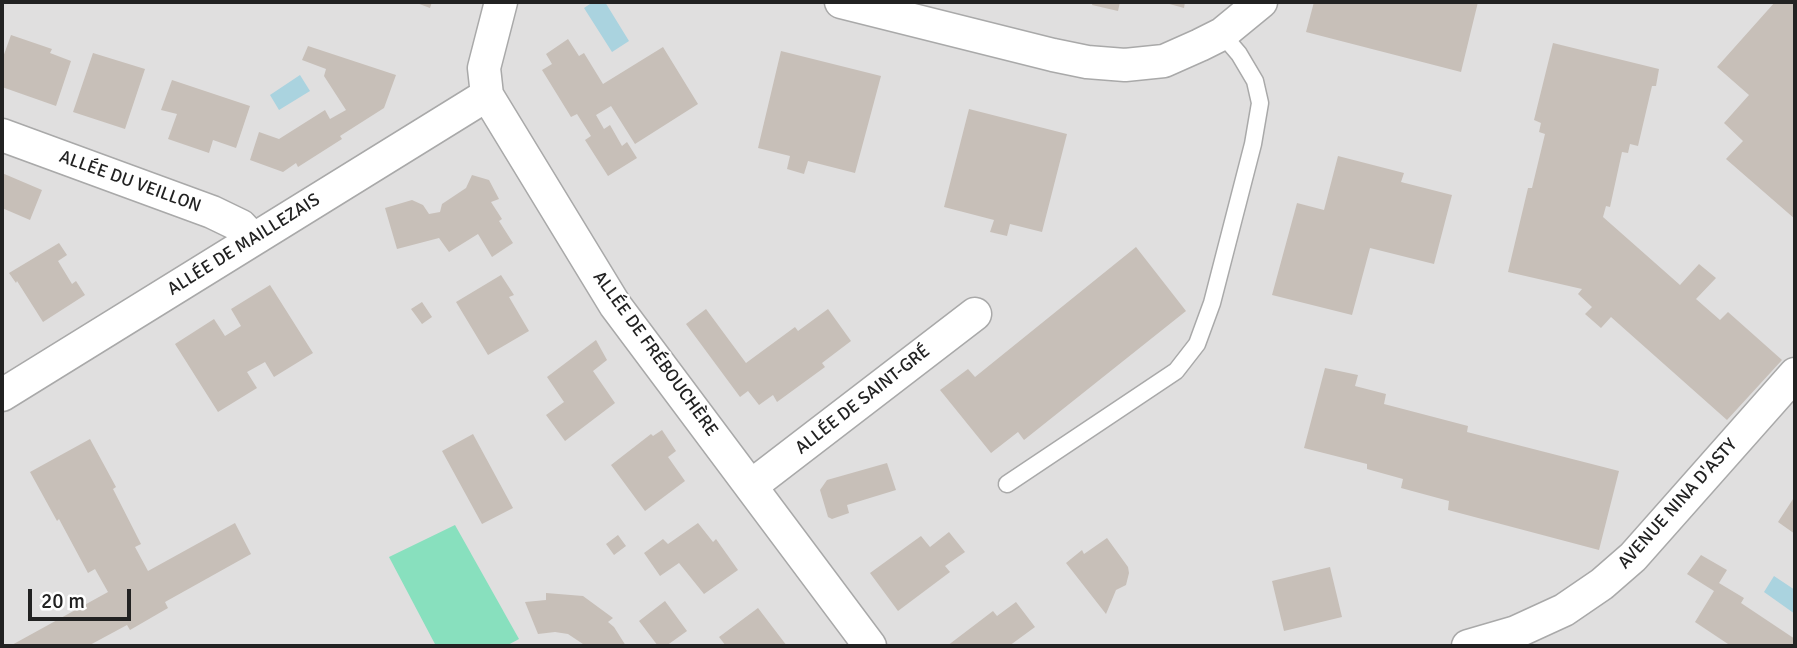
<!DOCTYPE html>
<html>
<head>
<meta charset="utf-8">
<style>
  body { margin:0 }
  #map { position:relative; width:1797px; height:648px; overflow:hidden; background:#f2efe9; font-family:Signika,sans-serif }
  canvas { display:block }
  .frame { position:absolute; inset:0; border:4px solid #222; pointer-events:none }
  .scale { position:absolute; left:28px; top:589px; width:103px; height:32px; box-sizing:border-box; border:4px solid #222; border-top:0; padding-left:9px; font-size:21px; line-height:24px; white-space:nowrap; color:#222; -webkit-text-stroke:5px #fff; paint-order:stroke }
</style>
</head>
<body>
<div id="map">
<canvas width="1797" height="648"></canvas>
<div class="frame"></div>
<div class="scale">20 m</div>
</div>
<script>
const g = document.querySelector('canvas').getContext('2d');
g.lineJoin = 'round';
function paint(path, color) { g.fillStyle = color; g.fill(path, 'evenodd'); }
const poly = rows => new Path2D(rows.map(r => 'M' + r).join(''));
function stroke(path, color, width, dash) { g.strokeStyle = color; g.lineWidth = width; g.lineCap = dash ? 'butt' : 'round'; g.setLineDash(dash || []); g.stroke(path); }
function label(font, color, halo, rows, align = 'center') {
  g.font = font + ' Signika,sans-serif'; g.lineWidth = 5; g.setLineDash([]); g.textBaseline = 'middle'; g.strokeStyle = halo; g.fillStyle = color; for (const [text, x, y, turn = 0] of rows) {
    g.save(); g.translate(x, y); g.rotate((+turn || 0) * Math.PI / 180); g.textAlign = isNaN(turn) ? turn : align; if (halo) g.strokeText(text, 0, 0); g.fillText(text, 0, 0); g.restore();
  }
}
paint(poly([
  [2,2,1795,2,1795,646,2,646]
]), '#e0dfdf');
paint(poly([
  [455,525,519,639,506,646,436,646,389,557]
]), '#88e0be');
paint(poly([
  [593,2,605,2,629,41,612,52,584,8],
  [300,75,310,91,279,110,270,95],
  [1774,576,1795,590,1795,614,1764,592]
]), '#aad3df');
paint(poly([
  [414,2,432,2,430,8],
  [1093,2,1120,2,1118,11,1092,5],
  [1162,2,1185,2,1184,8],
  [1314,2,1478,2,1461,72,1306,32],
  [1775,2,1795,2,1795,219,1726,159,1743,141,1724,123,1749,95,1717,67],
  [11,35,52,49,50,53,71,61,56,106,2,87,2,60],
  [568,39,579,56,584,53,603,84,663,47,698,104,635,144,611,106,596,115,604,129,610,125,622,146,627,142,637,158,608,176,585,140,591,136,577,114,571,117,542,70,552,64,546,54],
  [1553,43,1659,69,1656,86,1652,86,1638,146,1630,144,1628,153,1622,152,1610,207,1606,206,1603,217,1680,285,1699,264,1716,278,1696,299,1720,320,1728,312,1782,360,1727,420,1611,317,1601,328,1585,314,1592,307,1578,294,1582,289,1508,272,1528,188,1532,188,1545,134,1539,132,1541,123,1534,120],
  [308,46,396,75,384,108,340,136,342,139,298,167,296,163,283,172,250,160,259,132,279,139,325,110,330,119,346,110,324,76,326,69,302,60],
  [781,51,881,76,855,173,808,161,804,174,787,169,790,156,758,148],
  [93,53,145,69,125,129,73,112],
  [172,80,250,106,236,148,213,140,209,153,168,139,177,114,161,110],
  [969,109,1067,134,1042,232,1010,224,1007,236,990,232,994,220,944,207],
  [1338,156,1404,173,1401,182,1452,195,1434,264,1370,248,1352,315,1272,295,1297,203,1324,210],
  [2,173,42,190,30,220,2,208],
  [472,175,489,180,499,199,491,202,502,219,499,221,513,243,492,257,478,234,449,252,439,238,397,249,385,208,412,200,423,205,429,214,440,212,442,204,466,188],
  [59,243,67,255,58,261,72,284,76,281,85,295,43,322,17,281,16,283,9,273],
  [1136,247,1186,311,1024,440,1018,432,991,453,940,390,968,369,975,377],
  [501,275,514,295,509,297,529,331,488,355,456,302],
  [270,285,313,353,274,377,265,362,247,372,257,388,218,412,175,344,214,319,225,336,241,326,231,309],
  [422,302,432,317,422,324,411,309],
  [706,309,746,363,795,327,798,331,828,309,851,341,822,363,825,367,777,402,773,395,759,405,748,391,740,397,686,324],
  [596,340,607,360,593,371,615,403,565,441,546,415,564,402,547,377],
  [1325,368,1358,375,1355,386,1386,394,1384,404,1468,426,1467,432,1619,471,1599,550,1448,510,1449,501,1401,488,1403,479,1367,469,1367,464,1304,448],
  [662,430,676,451,668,457,685,481,645,511,611,465,651,434,653,436],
  [473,434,513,508,482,524,442,451],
  [90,439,116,487,113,489,141,544,135,547,148,571,235,523,251,554,165,602,168,608,130,630,127,625,88,646,10,646,108,592,95,569,88,573,59,519,57,521,30,472],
  [887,463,896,490,847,505,849,513,832,519,828,517,820,490,827,480],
  [1795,496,1795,534,1778,522],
  [698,523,713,542,716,539,738,570,704,594,679,563,660,576,644,553,663,539,668,544],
  [949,532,965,552,945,566,950,572,898,611,870,573,921,536,930,547],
  [618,535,626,546,614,555,606,544],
  [1107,538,1128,567,1129,573,1126,585,1116,590,1106,614,1066,563,1082,550,1084,554],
  [1701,555,1727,570,1719,583,1744,598,1741,603,1795,639,1795,646,1731,646,1695,622,1714,591,1687,574],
  [1330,567,1342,617,1284,631,1272,581],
  [546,593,583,596,613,618,608,622,614,627,626,646,586,646,568,634,555,632,538,634,525,602,546,600],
  [665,601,687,631,666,646,658,646,639,621],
  [1016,602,1035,627,1009,646,947,646,993,611,997,616],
  [758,608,787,646,726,646,719,637]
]), '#c7bfb8');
const service = poly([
  [1007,484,1176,371,1197,344,1212,303,1253,144,1260,103,1255,81,1239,54,1222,34]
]);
const minor = poly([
  [501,2,484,68,487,95,615,305,870,646],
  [841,2,1053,55,1087,62,1125,65,1164,61,1200,45,1222,34,1261,2],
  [2,135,212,212,241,226,253,239],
  [2,395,487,95],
  [751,486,975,314],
  [1468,646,1516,632,1564,610,1602,584,1633,557,1795,374]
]);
stroke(service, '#a9a9a9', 19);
stroke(minor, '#a9a9a9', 35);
stroke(service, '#fff', 16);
stroke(minor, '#fff', 32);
label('18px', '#222', '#fff', [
  ["ALLÉE DU VEILLON",130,182,20],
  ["ALLÉE DE MAILLEZAIS",244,245,-32],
  ["ALLÉE DE FRÉBOUCHÈRE",655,354,54],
  ["ALLÉE DE SAINT-GRÉ",863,400,-38],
  ["AVENUE NINA D'ASTY",1678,504,-48]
]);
</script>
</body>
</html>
